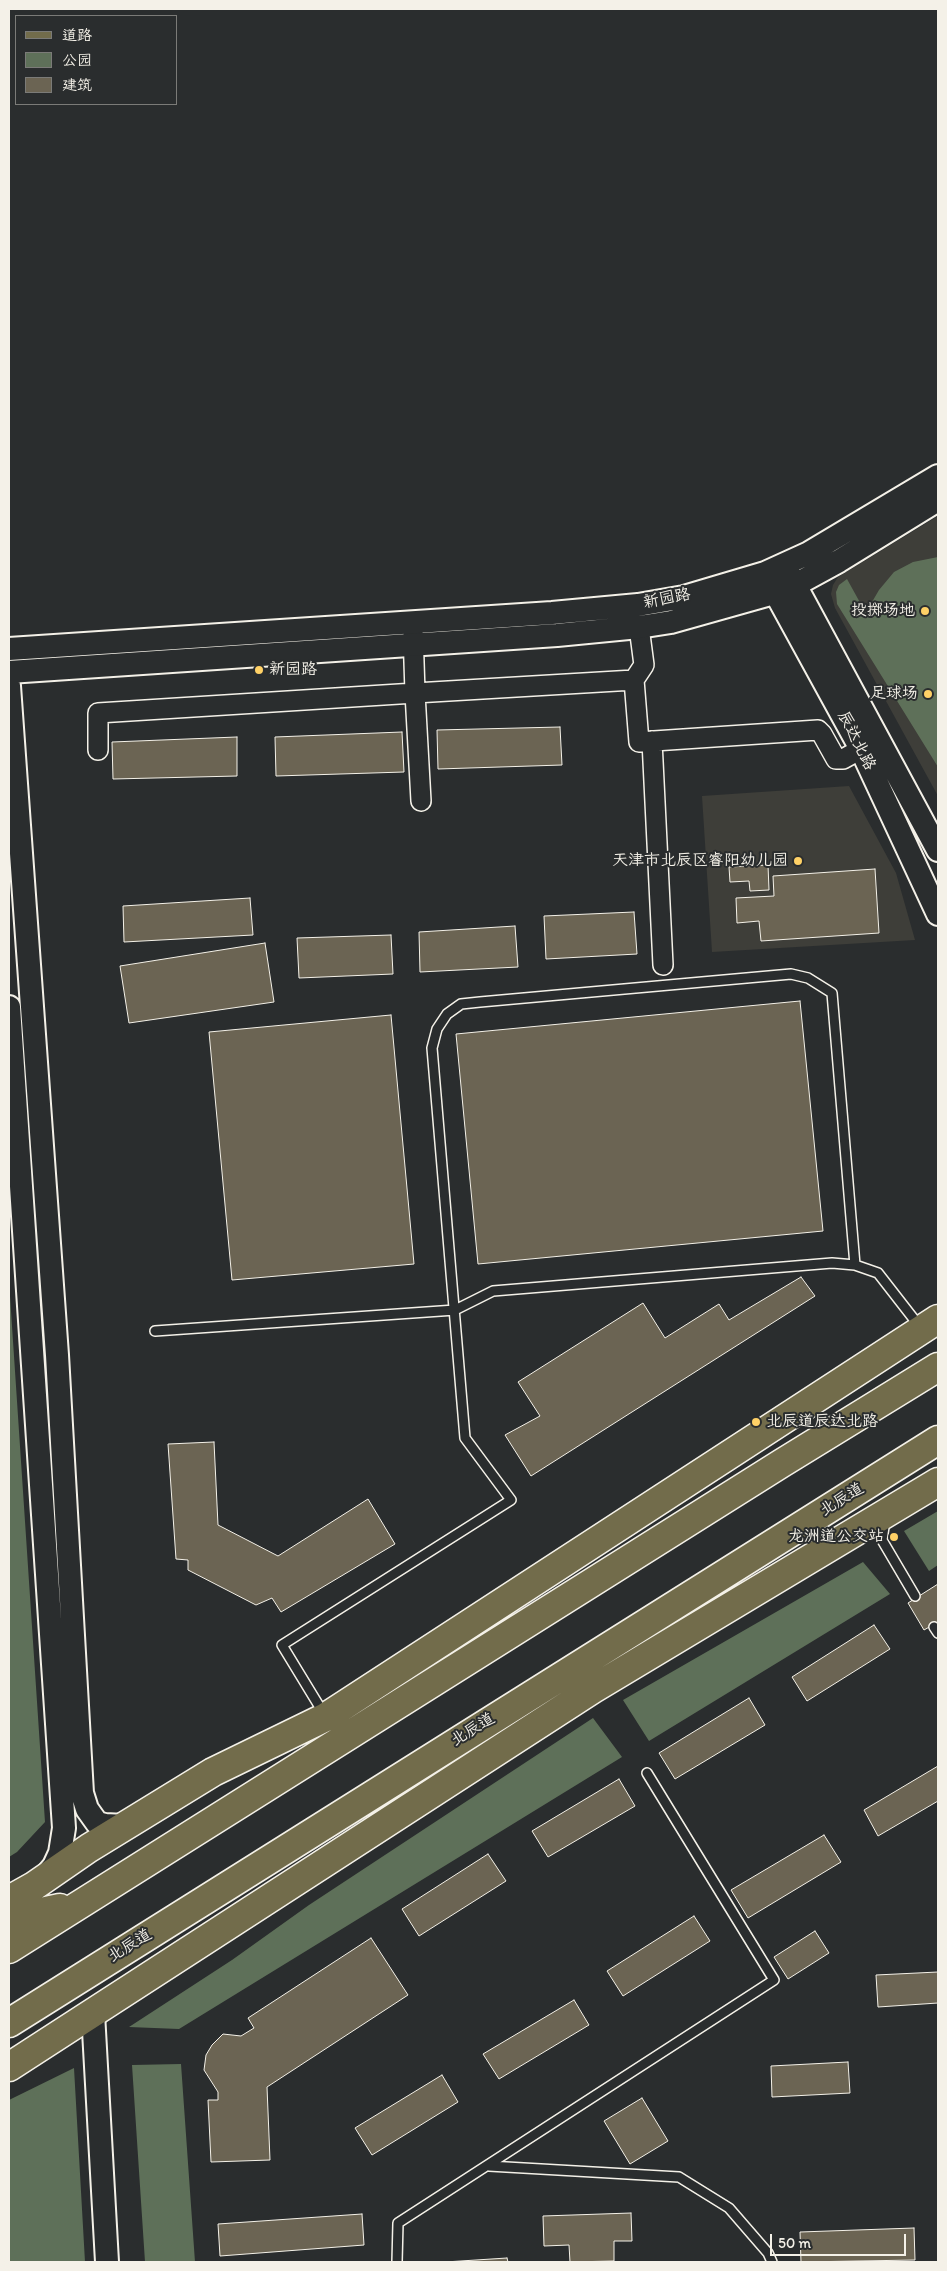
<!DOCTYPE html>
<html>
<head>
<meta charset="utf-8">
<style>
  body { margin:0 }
  #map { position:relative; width:947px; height:2271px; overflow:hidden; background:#2a2d2e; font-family:Itim,"LXGW WenKai TC",sans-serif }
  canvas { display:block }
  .frame { position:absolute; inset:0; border:10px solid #f4f1e8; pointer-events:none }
  .legend { position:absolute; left:15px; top:15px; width:162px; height:90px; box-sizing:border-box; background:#2a2d2e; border:1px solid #7b7b78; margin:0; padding:6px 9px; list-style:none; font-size:15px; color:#f4f1e8 }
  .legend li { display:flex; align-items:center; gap:10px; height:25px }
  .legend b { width:25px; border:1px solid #7b7b78 }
  .scale { position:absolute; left:770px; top:2234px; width:136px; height:22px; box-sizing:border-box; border:2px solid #f4f1e8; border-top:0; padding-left:6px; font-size:15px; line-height:18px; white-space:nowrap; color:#f4f1e8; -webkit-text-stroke:4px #2a2d2e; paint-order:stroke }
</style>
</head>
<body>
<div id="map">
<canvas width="947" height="2271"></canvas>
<div class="frame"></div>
<ul class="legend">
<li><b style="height:6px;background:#726c4b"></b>道路</li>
<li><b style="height:14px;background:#5e7059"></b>公园</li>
<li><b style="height:14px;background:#6b6453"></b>建筑</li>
</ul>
<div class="scale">50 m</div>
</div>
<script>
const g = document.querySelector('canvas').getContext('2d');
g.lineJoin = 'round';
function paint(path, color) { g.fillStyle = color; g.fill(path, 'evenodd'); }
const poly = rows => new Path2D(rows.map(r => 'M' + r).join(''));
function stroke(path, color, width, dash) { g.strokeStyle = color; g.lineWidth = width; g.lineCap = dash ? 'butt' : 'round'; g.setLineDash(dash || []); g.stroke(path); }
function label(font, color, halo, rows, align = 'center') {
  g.font = font + ' Itim,"LXGW WenKai TC",sans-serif'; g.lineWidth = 4; g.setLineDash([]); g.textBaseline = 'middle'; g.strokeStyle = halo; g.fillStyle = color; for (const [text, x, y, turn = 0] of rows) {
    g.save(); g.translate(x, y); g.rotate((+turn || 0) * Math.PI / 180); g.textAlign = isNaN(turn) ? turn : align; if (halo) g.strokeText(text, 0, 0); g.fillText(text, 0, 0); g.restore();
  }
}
paint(poly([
  [938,516,938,796,835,608,831,594,833,585,838,577],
  [849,786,896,873,915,940,712,952,702,796]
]), '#3e3e39');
paint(poly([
  [938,557,938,767,837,604,836,592,839,585,847,579,868,617,872,602,879,590,894,572,913,562],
  [9,1281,45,1822,17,1852,9,1857],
  [938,1511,938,1565,929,1571,904,1531],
  [863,1562,890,1594,649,1741,623,1700],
  [593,1718,622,1757,179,2029,129,2027,232,1960,309,1905],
  [181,2064,195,2262,145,2262,132,2065],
  [74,2068,85,2262,9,2262,9,2100]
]), '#5e7059');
const building = poly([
  [560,727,562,765,438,769,437,730,560,727],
  [402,732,404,772,276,776,275,737,402,732],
  [237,737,237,776,113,779,112,742,237,737],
  [768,865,769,890,750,891,749,881,730,882,729,867,768,865],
  [875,869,879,933,761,941,759,921,737,923,736,898,774,896,773,876,875,869],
  [250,898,253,935,124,942,123,906,250,898],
  [634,912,637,954,546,959,544,916,634,912],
  [515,926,518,967,420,972,419,932,515,926],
  [391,935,393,974,299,978,297,938,391,935],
  [265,943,274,1002,129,1023,120,966,265,943],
  [800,1001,823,1231,478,1264,456,1034,800,1001],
  [391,1015,414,1264,232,1280,209,1032,391,1015],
  [801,1277,815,1296,531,1476,505,1435,540,1416,518,1382,643,1303,665,1338,719,1304,729,1320,801,1277],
  [214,1442,218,1525,278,1556,368,1499,395,1544,281,1612,272,1598,256,1605,188,1570,188,1560,176,1559,168,1444,214,1442],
  [938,1584,938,1622,924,1630,908,1603,938,1584],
  [874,1625,890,1649,807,1701,792,1677,874,1625],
  [749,1698,765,1725,675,1779,659,1753,749,1698],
  [938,1766,938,1801,878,1836,864,1810,938,1766],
  [619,1779,635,1806,548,1857,532,1831,619,1779],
  [824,1835,841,1862,748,1918,731,1890,824,1835],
  [488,1854,506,1881,419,1936,402,1909,488,1854],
  [694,1916,710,1941,623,1996,607,1971,694,1916],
  [815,1931,829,1953,788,1979,774,1957,815,1931],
  [371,1938,408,1995,267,2087,270,2160,211,2162,208,2100,218,2100,218,2092,204,2070,206,2055,212,2045,223,2034,241,2036,254,2028,248,2018,371,1938],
  [938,1972,938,2003,878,2007,876,1975,938,1972],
  [574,2000,589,2025,499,2079,483,2054,574,2000],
  [848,2062,850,2093,772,2097,771,2066,848,2062],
  [442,2075,458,2102,372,2155,355,2128,442,2075],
  [642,2098,668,2141,630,2164,604,2121,642,2098],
  [631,2213,632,2241,614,2241,614,2261,570,2262,569,2245,544,2246,543,2216,631,2213],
  [362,2214,364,2245,220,2256,218,2224,362,2214],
  [914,2228,915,2260,801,2262,800,2232,914,2228],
  [507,2258,508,2262,445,2262,507,2258]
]);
paint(building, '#6b6453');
stroke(building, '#f4f1e8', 1);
const service = poly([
  [155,1331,455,1310,493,1291,832,1263,855,1265,878,1273,920,1327],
  [885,1520,882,1540,915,1596],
  [934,1627,938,1633],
  [324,1714,282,1645,511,1500,465,1438,432,1048,437,1029,447,1014,461,1004,480,1002,791,974,808,978,832,993,855,1265],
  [489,2166,679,2177,729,2208,768,2253,772,2262],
  [397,2262,398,2223,774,1980,647,1773]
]);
const minor = poly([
  [413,631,415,693,634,680,639,742,818,730,822,734,836,759,843,759,872,743],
  [634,680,644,665,639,627],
  [652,741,663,965],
  [98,750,98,713,415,693,421,801]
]);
const tertiary = poly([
  [788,572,938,850],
  [769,581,861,749,938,914],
  [9,649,552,613,638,605,684,597,765,573,809,553,938,476],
  [9,672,557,635,639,627,671,622,774,593,795,585,839,561,938,500],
  [9,686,57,1355,82,1793,87,1809,97,1823,105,1825,125,1826],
  [9,1007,64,1828,60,1853,54,1866,45,1877],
  [93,2013,107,2262]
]);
const primary = poly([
  [9,1900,34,1886,89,1848,213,1772,326,1717,938,1319],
  [9,1919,60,1908],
  [9,1949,782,1463,938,1367],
  [9,2023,938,1440],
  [9,2067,593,1689,938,1482]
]);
stroke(service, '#f4f1e8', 12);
stroke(minor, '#f4f1e8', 22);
stroke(tertiary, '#f4f1e8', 26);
stroke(primary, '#f4f1e8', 31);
stroke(service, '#2a2d2e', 9);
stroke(minor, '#2a2d2e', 19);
stroke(tertiary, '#2a2d2e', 22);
stroke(primary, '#726c4b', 28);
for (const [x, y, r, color] of [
  [925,611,5,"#ffd166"],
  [259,670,5,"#ffd166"],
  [928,694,5,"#ffd166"],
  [798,861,5,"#ffd166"],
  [756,1422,5,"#ffd166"],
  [894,1537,5,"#ffd166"]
]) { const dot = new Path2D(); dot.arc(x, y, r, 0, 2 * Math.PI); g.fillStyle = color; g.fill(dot); stroke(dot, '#2a2d2e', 2); }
label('16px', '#f4f1e8', '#2a2d2e', [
  ["新园路",667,599,-11],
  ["辰达北路",856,741,63],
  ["北辰道",842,1500,-32],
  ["北辰道",473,1730,-32],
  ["北辰道",130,1946,-32]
]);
label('16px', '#f4f1e8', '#2a2d2e', [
  ["投掷场地",915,611],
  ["新园路",269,670,"left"],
  ["足球场",918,694],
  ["天津市北辰区睿阳幼儿园",788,861],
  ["北辰道辰达北路",766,1422,"left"],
  ["龙洲道公交站",884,1537]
], 'right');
</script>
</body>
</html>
